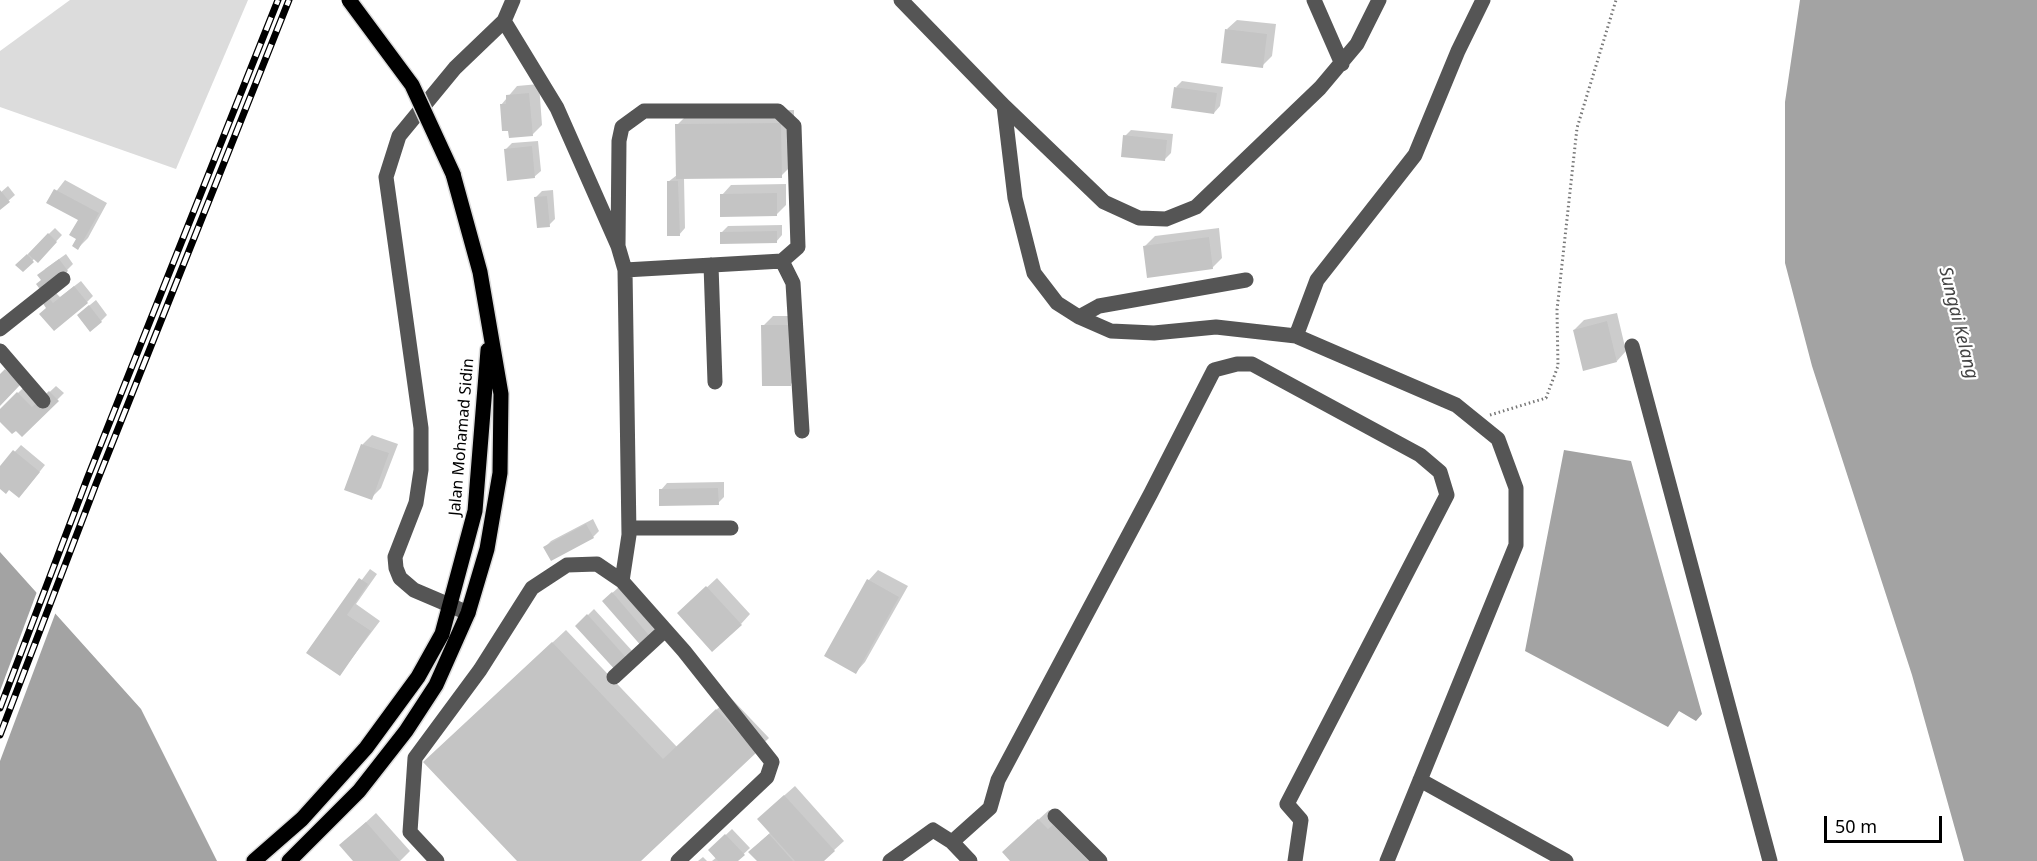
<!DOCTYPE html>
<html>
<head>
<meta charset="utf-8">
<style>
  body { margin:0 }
  #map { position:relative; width:2037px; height:861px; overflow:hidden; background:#fff; font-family:"Noto Sans",sans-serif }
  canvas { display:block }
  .scale { position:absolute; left:1824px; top:816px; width:118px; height:27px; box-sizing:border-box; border:3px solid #000; border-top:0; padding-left:8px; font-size:18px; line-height:21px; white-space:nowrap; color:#000; -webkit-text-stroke:4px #fff; paint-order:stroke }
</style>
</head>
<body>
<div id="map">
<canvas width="2037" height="861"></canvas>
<div class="scale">50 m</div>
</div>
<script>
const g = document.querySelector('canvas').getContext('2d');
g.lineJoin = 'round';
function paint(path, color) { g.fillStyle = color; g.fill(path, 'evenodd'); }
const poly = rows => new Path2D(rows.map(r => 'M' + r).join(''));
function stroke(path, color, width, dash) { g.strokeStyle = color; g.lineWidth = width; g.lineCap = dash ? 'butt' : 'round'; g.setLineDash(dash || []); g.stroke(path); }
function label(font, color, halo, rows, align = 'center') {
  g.font = font + ' "Noto Sans",sans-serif'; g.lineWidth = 4.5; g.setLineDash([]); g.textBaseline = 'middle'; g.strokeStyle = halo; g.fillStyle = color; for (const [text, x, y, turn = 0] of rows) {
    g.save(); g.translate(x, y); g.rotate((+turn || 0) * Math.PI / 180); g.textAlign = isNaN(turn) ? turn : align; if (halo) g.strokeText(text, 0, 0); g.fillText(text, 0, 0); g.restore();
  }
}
paint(poly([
  [70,0,248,0,176,169,0,107,0,51]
]), '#dcdcdc');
paint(poly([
  [1800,0,2037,0,2037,861,1964,861,1912,675,1812,366,1785,263,1785,102],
  [1564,450,1631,461,1702,714,1696,721,1679,711,1668,727,1525,651],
  [0,552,141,709,217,861,0,861]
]), '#a3a3a3');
paint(poly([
  [38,589,57,609,0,761,0,691]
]), '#fff');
paint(poly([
  [1237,20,1276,24,1272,56,1262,66,1227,29],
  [1182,81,1223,87,1220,106,1214,113,1176,87],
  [539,84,542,125,532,135,501,105,517,86],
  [794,110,794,163,781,176,684,178,685,228,679,235,668,182,677,175,677,125,690,112],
  [1131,130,1173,134,1171,153,1164,160,1125,136],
  [538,141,541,171,534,177,506,149,512,143],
  [65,180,107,203,88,238,78,248,80,219,48,202],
  [786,184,786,205,776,215,722,195,731,185],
  [8,186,15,195,0,208,0,193],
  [553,190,555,219,549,225,536,197,542,191],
  [782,225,782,235,776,242,722,232,728,226],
  [55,228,62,235,38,261,35,258,23,270,17,265],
  [1219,228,1222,258,1212,268,1145,246,1155,236],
  [66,254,73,264,67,270,42,280,45,269],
  [81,281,93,296,87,302,48,308,44,302,55,292,60,297],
  [96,300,107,315,101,321,85,309],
  [1617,313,1626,351,1617,361,1574,330,1584,320],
  [773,316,800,316,800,374,791,384,763,326],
  [56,386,64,393,22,435,0,420,0,411,24,387,39,402],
  [372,435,398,444,381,488,371,498,346,489,363,444],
  [21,445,45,465,25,490,0,487,0,468],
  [724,482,724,497,718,503,661,490,667,483],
  [593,519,599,531,593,537,545,547,551,541],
  [370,569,377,574,356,604,380,621,340,674,308,652],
  [878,570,908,586,865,662,856,672,826,656,869,580],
  [717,578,750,614,741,624,689,604],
  [619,587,658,632,643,646,610,595],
  [594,609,635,654,618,671,577,626],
  [566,630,677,747,730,697,769,738,639,861,519,861,438,749],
  [795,786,844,841,822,861,759,861,760,842,771,832,769,809],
  [1049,810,1059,821,1106,861,1012,861,1014,842],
  [376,813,410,851,400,861,355,861,341,845],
  [732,829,750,848,736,861,712,861,717,857,710,850],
  [703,857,707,861,698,861]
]), '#0003');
paint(poly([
  [1225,29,1267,34,1263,68,1221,63],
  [1174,87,1217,93,1214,114,1171,108],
  [529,93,533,136,509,138,508,131,502,131,500,104,506,104,506,95],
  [781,123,782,178,676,179,675,124],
  [1123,135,1167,140,1165,161,1121,157],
  [532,146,535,178,507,181,504,149],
  [667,181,678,181,680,236,667,236],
  [54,189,99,213,78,250,72,246,76,239,69,235,78,220,46,203],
  [0,190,10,202,0,210],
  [777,193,777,216,720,217,720,194],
  [547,196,550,227,537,228,534,197],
  [777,231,777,243,720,244,720,232],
  [48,233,57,242,38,263,28,254],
  [1209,237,1213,269,1147,278,1143,246],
  [27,254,34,262,23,272,15,265],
  [59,259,68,271,42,292,36,284,41,280,37,275],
  [74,286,88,303,54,331,39,314,46,308,42,302,48,297,53,303],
  [89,305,102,322,90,332,77,315],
  [1607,321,1617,362,1583,371,1573,330],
  [761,325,790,325,791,386,762,386],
  [5,369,21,384,0,406,0,374],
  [49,391,59,401,22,437,16,431,12,434,0,422,0,409,17,392,32,407],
  [361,444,389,453,372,500,344,490],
  [13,450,40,472,19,498,9,490,6,494,0,489,0,466],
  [718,488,719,505,659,506,659,489],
  [586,524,594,538,551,561,543,547],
  [359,578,368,584,347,615,371,631,340,676,306,653],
  [867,579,899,597,856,674,824,656],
  [706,586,742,625,712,652,677,613],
  [612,592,653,640,643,648,602,601],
  [587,614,630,662,618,673,575,626],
  [552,642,663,759,716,709,757,752,641,861,517,861,423,762],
  [784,795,835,851,824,861,795,861,757,819],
  [1038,819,1048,829,1053,825,1088,861,1010,861,1002,852],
  [366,822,400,861,353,861,339,845],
  [725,834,745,855,738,861,718,861,708,850],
  [769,834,793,861,757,861,748,852]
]), '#c4c4c4');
const major = poly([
  [254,861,302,819,366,748,418,677,442,634,475,511,488,350],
  [289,861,359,791,406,731,436,685,468,613,487,549,500,473,501,394,480,272,453,174]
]);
stroke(major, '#dbdbdb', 18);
stroke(poly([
  [1490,415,1546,398,1558,366,1557,310,1577,128,1616,0]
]), '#777', 3, [1.5, 3]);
stroke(poly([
  [901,0,1004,106,1015,198,1034,273,1057,303,1079,317,1111,331,1154,333,1216,327,1296,336,1456,405,1498,439,1516,488,1516,545,1387,861],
  [1314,0,1342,64],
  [504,21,557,108,618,246,625,270,629,535,622,581],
  [1004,106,1104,202,1139,218,1166,219,1196,207,1320,88,1357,44,1379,0],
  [618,246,619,141,622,127,644,111,778,111,794,126,798,247,782,261,625,270],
  [782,261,793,283,802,431],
  [711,265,715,382],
  [1079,317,1099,306,1246,280],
  [0,329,63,279],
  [1296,336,1317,280,1415,155,1458,51,1483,0],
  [1632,346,1770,861],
  [0,351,43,401],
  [629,528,731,528],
  [468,613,414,590,400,578,396,568,395,557,416,503,421,470,421,428,386,177,399,136,455,68,504,21,513,0],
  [614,677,665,630],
  [1420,780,1566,861],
  [1055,816,1100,861],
  [952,842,990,808,998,780,1151,493,1214,370,1237,364,1252,364,1420,455,1440,472,1447,495,1287,804,1301,820,1295,861],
  [437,861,410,832,415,758,480,670,532,588,567,565,597,564,622,581,684,651,772,762,767,777,678,861],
  [890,861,933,830,952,842,970,861]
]), '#555', 15);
stroke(major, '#000', 15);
const rail = poly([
  [0,708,87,479,278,0],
  [0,735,96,484,289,0]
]);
stroke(rail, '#000', 7);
stroke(rail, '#fff', 4.5, [14]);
const majorBridge = poly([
  [349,0,412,85,453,174]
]);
stroke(majorBridge, '#dbdbdb', 18, []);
stroke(majorBridge, '#000', 15);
label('16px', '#000', '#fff', [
  ["Jalan Mohamad Sidin",462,437,-85]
]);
label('italic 18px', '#444', '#fff', [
  ["Sungai Kelang",1958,323,76]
]);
</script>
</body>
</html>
